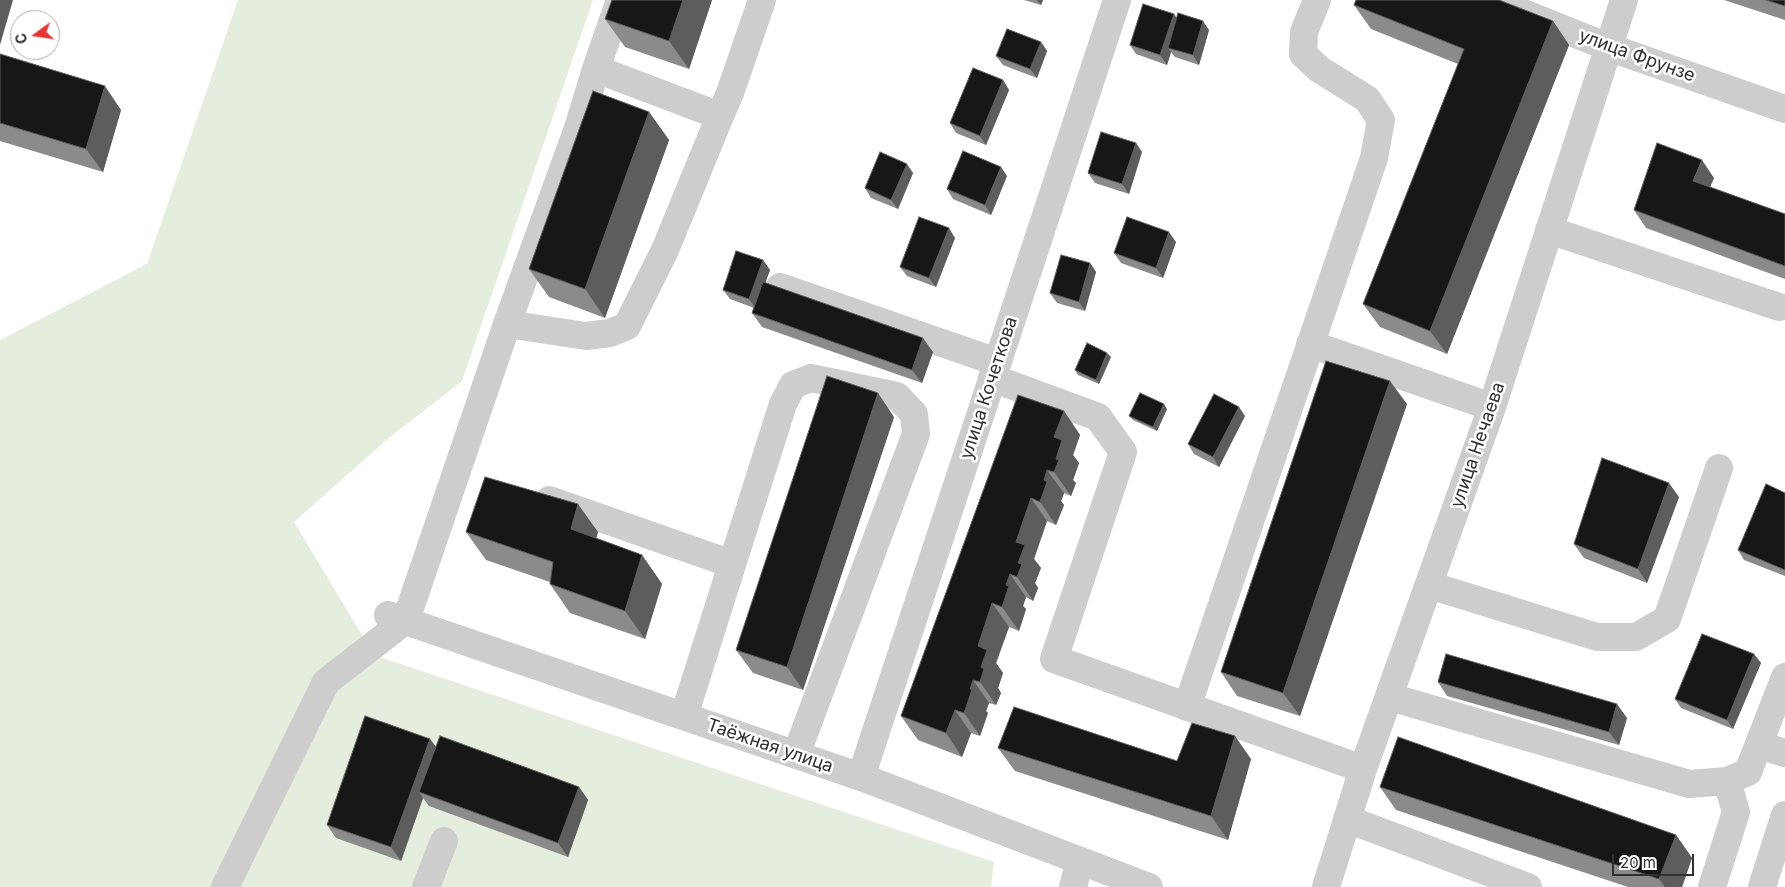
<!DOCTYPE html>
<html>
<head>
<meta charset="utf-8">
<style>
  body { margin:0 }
  #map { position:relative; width:1785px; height:887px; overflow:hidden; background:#fff; font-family:Inter,sans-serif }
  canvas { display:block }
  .north { position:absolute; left:10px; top:10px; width:50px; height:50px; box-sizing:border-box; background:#fff; border:1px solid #acacac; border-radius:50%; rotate:256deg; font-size:14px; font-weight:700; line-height:20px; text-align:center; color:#303030 }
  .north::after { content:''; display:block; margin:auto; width:18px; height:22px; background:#e53634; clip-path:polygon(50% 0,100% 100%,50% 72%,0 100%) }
  .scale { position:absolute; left:1612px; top:854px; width:82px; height:22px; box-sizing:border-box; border:2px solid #303030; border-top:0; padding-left:6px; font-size:15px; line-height:18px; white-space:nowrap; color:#303030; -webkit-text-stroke:4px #fff; paint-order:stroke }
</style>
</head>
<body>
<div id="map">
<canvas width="1785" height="887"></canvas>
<div class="north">С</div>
<div class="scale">20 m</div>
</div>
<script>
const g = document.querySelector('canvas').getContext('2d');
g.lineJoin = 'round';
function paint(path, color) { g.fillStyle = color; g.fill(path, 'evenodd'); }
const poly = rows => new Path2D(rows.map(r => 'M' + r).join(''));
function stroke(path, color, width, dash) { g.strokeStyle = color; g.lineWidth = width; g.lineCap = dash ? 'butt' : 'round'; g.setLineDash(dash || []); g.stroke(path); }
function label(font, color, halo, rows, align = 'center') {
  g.font = font + ' Inter,sans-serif'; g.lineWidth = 5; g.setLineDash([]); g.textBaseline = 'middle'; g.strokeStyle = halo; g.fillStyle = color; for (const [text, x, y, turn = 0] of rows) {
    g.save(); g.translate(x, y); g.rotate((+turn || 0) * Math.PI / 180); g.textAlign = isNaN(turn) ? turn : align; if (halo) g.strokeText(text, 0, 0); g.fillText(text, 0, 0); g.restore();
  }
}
paint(poly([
  [238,0,593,0,462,381,385,441,294,522,374,655,994,862,991,887,0,887,0,340,147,264]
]), '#e5edde');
stroke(poly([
  [1491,0,1608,47,1785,109],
  [596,69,720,116],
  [1549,230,1779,307],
  [780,287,997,362],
  [507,324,578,128,596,69,620,0],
  [1310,344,1492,407],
  [992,378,1098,417,1123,452,1054,659,1363,769],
  [549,500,732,564],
  [1429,585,1597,637,1636,637,1667,619,1719,468],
  [388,615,861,777,1149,887],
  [1390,697,1689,784,1727,781,1748,772,1785,677],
  [1187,707,1374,158,1381,120,1367,99,1319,69,1303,54,1304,32,1317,0],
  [684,716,783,404,793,385,811,378,897,396,914,414,916,434,796,755],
  [1759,745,1785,753],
  [861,777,1117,0],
  [1347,819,1528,887],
  [225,887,326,682,406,620,507,324,586,336,610,333,627,326,665,250,720,116,730,93,762,0],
  [426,887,444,841],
  [1073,887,1080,861],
  [1326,887,1363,769,1492,407,1624,0],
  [1712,887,1736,812,1727,781],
  [1762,887,1785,815]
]), '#cdcdcd', 28);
paint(poly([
  [712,0,689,69,625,47,605,19],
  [1024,0,1043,0,1041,5],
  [1724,0,1785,0,1785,20],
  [1354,5,1553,21,1569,45,1447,354,1380,327,1363,304,1458,64,1371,29],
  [1174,14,1176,18,1209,30,1199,65,1175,57,1171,52,1167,65,1136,54,1130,45],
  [1041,42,1047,51,1037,78,1003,65,996,56],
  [0,54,121,110,103,172,0,141],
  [1003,80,1009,90,986,145,956,133,950,123],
  [649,112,669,140,605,318,549,297,529,269],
  [1136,143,1142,152,1129,194,1095,183,1088,173],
  [913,173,898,209,871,198,865,188],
  [1007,176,991,215,953,199,947,189],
  [1714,178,1710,187,1785,214,1785,279,1646,228,1634,210],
  [955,238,936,287,907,276,900,267],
  [1176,242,1163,278,1121,263,1114,253],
  [763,260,770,270,765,282,933,352,922,383,762,327,752,313,754,308,730,299,723,290],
  [1090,263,1096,272,1085,311,1057,303,1050,293],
  [1111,357,1099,384,1078,375,1075,370],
  [1407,404,1300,716,1237,696,1221,672],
  [1167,409,1157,431,1133,420,1129,416],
  [1064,411,1080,435,1073,455,1079,463,1073,480,1076,483,1071,496,1064,493,1061,501,1064,505,1056,525,1047,521,1034,559,1041,568,1035,583,1038,588,1033,601,1026,597,1023,606,1026,609,1019,631,1009,627,996,663,1003,673,998,688,1001,693,996,705,989,703,986,711,988,713,980,736,971,733,962,757,918,740,901,716],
  [1245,416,1219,467,1194,454,1188,444],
  [894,417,803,690,753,673,736,650],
  [1785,493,1785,576,1744,560,1738,550],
  [1679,497,1647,583,1584,558,1574,544],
  [466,532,598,532,596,538,642,555,662,584,645,639,570,613,550,584,550,582,486,560],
  [1754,654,1761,663,1733,729,1681,708,1675,699],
  [1438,682,1627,718,1619,745,1447,696],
  [436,747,579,787,588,800,568,857,429,806,423,798,401,861,336,838,327,825],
  [998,748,1177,761,1251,759,1228,840,1015,771],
  [1380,787,1676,835,1692,858,1682,887,1628,887,1396,810]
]), '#8b8b8b');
paint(poly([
  [0,0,13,0,0,45],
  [683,0,712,0,689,69,669,41],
  [1037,0,1043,0,1041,5],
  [1174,14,1180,23,1168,48,1171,52,1167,65,1160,55],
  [1203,21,1209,30,1199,65,1193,55],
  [1553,21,1569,45,1447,354,1430,331],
  [1041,42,1047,51,1037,78,1030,69],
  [1003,80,1009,90,986,145,980,136],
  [105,86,121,110,103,172,86,149],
  [649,112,669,140,605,318,585,289],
  [1136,143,1142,152,1129,194,1122,184],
  [1702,160,1714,178,1705,199,1693,181],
  [907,164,913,173,898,209,891,200],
  [1001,167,1007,176,991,215,985,205],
  [949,228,955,238,936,287,929,278],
  [1169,232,1176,242,1163,278,1156,268],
  [763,260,770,270,756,309,749,299],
  [1090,263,1096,272,1085,311,1079,302],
  [923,338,933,352,922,383,912,370],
  [1107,353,1111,357,1099,384,1096,380],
  [1390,381,1407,404,1300,716,1283,693],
  [878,393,894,417,803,690,787,667],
  [1164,404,1167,409,1157,431,1153,427],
  [1239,407,1245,416,1219,467,1213,457],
  [1064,411,1080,435,1073,455,1079,463,1073,480,1076,483,1071,496,1054,472,1056,459,1054,437],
  [1047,470,1064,493,1061,501,1064,505,1056,525,1040,502,1044,480],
  [1669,483,1679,497,1647,583,1638,569],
  [1031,498,1047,521,1034,559,1041,568,1035,583,1038,588,1033,601,1017,577,1018,563,1016,542],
  [578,504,598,532,591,558,571,529],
  [642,555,662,584,645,639,625,611],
  [1010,574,1026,597,1023,606,1026,609,1019,631,1002,607,1006,585],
  [992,603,1009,627,996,663,1003,673,998,688,1001,693,996,705,980,682,981,667,978,646],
  [1754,654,1761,663,1733,729,1727,720],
  [973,680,989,703,986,711,988,713,980,736,964,713,970,689],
  [1617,704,1627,718,1619,745,1609,732],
  [955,710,971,733,962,757,946,733],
  [1235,736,1251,759,1228,840,1211,816],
  [430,739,440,752,419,792,423,798,401,861,391,847],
  [579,787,588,800,568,857,558,843],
  [1676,835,1692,858,1682,887,1665,887,1659,879]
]), '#5d5d5d');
const building = poly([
  [612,0,683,0,669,41,605,19,612,0],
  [1356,0,1499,0,1553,21,1430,331,1363,304,1464,49,1354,5,1356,0],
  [1766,0,1785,0,1785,6,1766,0],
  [1143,4,1174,14,1160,55,1130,45,1143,4],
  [1178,13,1203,21,1193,55,1168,48,1178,13],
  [1007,29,1041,42,1030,69,996,56,1007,29],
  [0,54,105,86,86,149,0,123,0,54],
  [973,68,1003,80,980,136,950,123,973,68],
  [593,91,649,112,585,289,529,269,593,91],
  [1101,132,1136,143,1122,184,1088,173,1101,132],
  [1657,143,1702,160,1693,181,1785,214,1785,266,1634,210,1657,143],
  [963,151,1001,167,985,205,947,189,963,151],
  [880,152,907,164,891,200,865,188,880,152],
  [919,217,949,228,929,278,900,267,919,217],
  [1127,217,1169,232,1156,268,1114,253,1127,217],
  [736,251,763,260,749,299,723,290,736,251],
  [1061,255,1090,263,1079,302,1050,293,1061,255],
  [763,282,923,338,912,370,752,313,763,282],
  [1087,343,1107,353,1096,380,1075,370,1087,343],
  [1326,361,1390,381,1283,693,1221,672,1326,361],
  [827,376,878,393,787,667,736,650,827,376],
  [1140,393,1164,404,1153,427,1129,416,1140,393],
  [1214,394,1239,407,1213,457,1188,444,1214,394],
  [1018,395,1064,411,1054,437,1062,440,1056,459,1059,460,1054,472,1047,470,1044,480,1047,482,1040,502,1031,498,1016,542,1025,545,1018,563,1022,564,1017,577,1010,574,1006,585,1009,586,1002,607,992,603,978,646,987,650,981,667,984,669,980,682,973,680,970,689,972,690,964,713,955,710,946,733,901,716,1018,395],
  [1602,458,1669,483,1638,569,1574,544,1602,458],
  [485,477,578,504,571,529,642,555,625,611,550,584,553,562,466,532,485,477],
  [1766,484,1785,493,1785,570,1738,550,1766,484],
  [1702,634,1754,654,1727,720,1675,699,1702,634],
  [1446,654,1617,704,1609,732,1438,682,1446,654],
  [1014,707,1177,761,1192,723,1235,736,1211,816,998,748,1014,707],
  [365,716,430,739,391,847,327,825,365,716],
  [440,736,579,787,558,843,419,792,440,736],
  [1398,737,1676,835,1659,879,1380,787,1398,737]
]);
paint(building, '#171717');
stroke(building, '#5d5d5d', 1);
label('18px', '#303030', '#fff', [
  ["улица Фрунзе",1637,56,20],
  ["улица Кочеткова",989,388,-72],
  ["улица Нечаева",1478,445,-71],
  ["Таёжная улица",770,746,19]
]);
</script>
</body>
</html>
